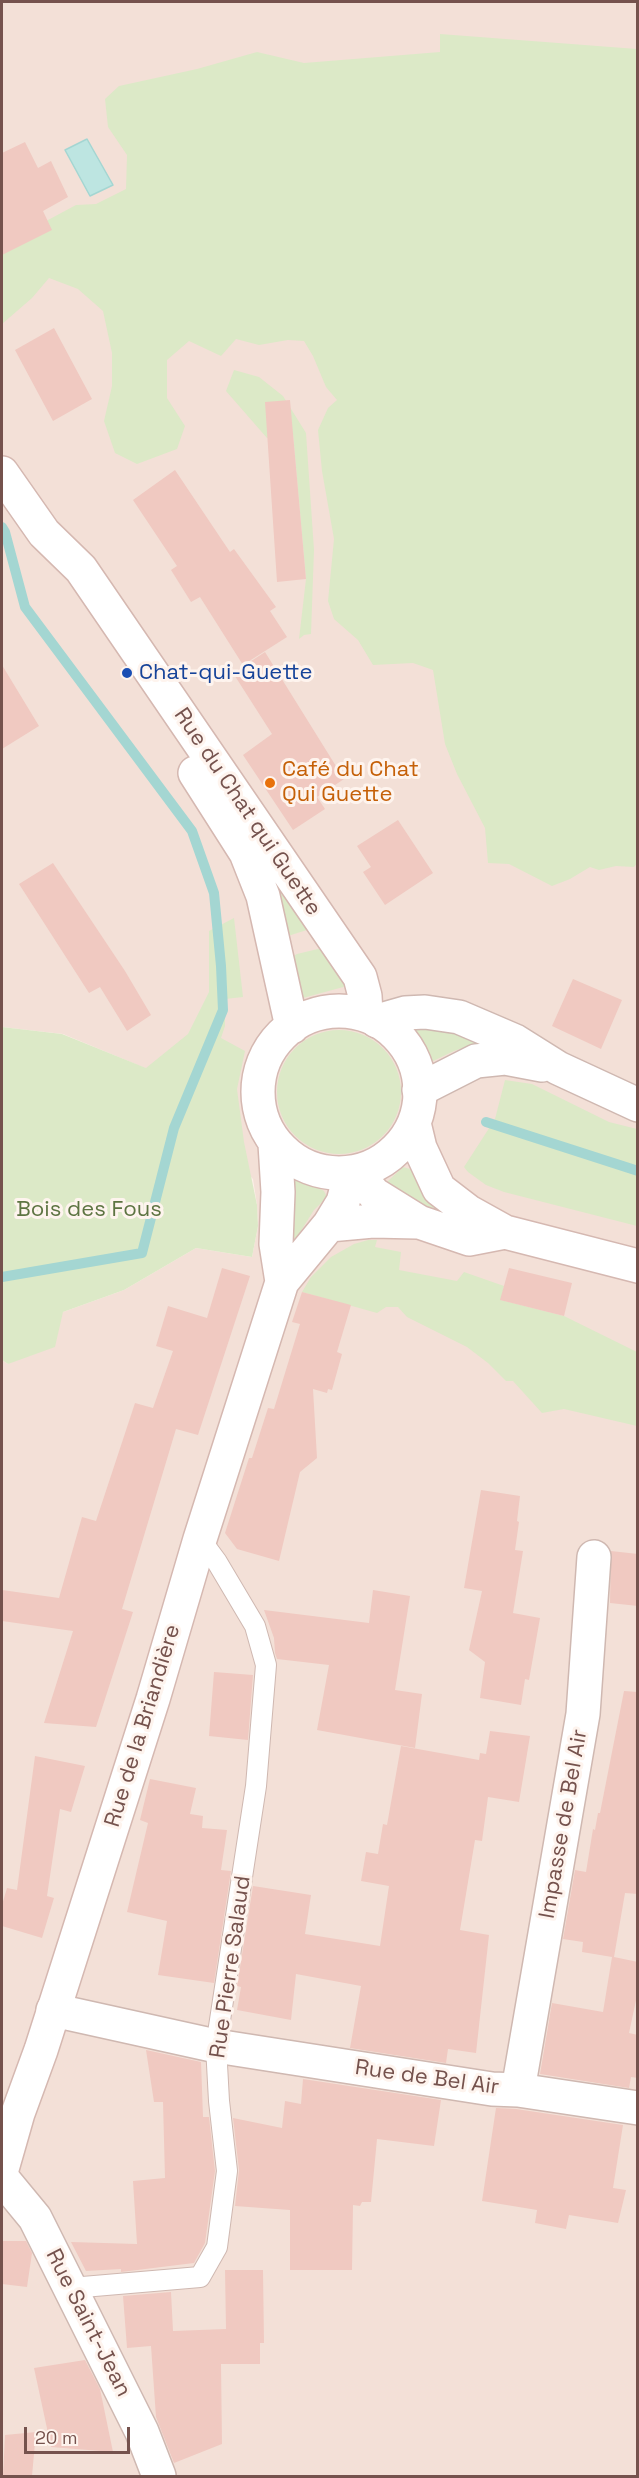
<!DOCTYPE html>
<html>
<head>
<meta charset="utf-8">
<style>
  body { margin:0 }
  #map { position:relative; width:639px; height:2478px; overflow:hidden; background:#fcf0e8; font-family:"Space Grotesk",sans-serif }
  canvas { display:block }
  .frame { position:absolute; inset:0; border:3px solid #75524d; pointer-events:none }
  .scale { position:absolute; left:24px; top:2427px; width:106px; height:27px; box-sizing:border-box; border:3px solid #75524d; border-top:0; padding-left:8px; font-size:18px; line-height:21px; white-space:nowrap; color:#75524d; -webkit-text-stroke:4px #fef4ee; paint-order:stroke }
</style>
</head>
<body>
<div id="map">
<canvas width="639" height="2478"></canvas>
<div class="frame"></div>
<div class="scale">20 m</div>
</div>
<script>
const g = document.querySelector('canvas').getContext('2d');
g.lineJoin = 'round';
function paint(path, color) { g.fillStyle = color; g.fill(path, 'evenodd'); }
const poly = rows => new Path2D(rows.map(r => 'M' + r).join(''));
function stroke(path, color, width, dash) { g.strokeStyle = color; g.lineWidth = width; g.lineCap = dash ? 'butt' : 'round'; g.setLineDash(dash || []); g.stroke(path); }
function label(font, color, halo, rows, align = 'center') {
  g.font = font + ' "Space Grotesk",sans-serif'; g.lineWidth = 6; g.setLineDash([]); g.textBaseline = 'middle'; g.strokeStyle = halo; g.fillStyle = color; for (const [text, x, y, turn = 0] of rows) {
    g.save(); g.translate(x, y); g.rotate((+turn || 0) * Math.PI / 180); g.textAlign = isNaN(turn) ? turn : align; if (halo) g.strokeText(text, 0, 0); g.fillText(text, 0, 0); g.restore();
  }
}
paint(poly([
  [2,2,637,2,637,2476,2,2476,2,1360,8,1364,63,1312,124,1290,196,1248,252,1257,258,1226,257,1205,253,1179,145,1068,63,1034,2,1027]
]), '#f3e0d7');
paint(poly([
  [440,34,637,49,638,862,634,867,616,866,599,870,590,867,570,879,552,886,509,864,488,863,485,828,457,774,445,744,433,670,413,663,373,665,358,640,334,619,328,601,334,539,322,471,318,430,328,408,337,400,326,387,313,356,304,341,288,340,259,345,236,339,221,356,189,341,167,360,167,398,185,426,177,449,137,464,115,453,104,421,112,386,112,353,103,311,78,289,49,278,32,298,2,324,2,219,18,228,35,227,76,205,96,204,126,189,127,155,108,127,105,99,119,86,197,69,257,52,304,63,440,52],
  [234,370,259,377,283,396,306,433,314,550,311,634,304,635,299,639,306,579,293,434,267,438,226,391],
  [276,881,313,928,288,936],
  [234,918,243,997,225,999,225,1026,221,1038,245,1051,237,1089,244,1142,257,1205,258,1226,252,1257,196,1248,124,1290,63,1312,55,1347,8,1364,2,1360,2,1027,62,1034,146,1068,188,1034,209,992,209,931],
  [326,947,347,986,303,998,292,957,297,954],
  [447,1025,480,1042,454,1051,429,1063,426,1061,414,1032,417,1028],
  '277 1092a62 62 0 1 1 124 0a62 62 0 1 1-124 0Z',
  [505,1080,532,1084,609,1122,637,1129,637,1226,504,1192,486,1185,468,1172,464,1167,495,1119],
  [403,1167,410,1169,436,1206,434,1209,431,1211,386,1183],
  [298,1177,324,1191,327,1197,314,1210,297,1237,292,1239,293,1183,294,1179],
  [368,1240,377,1240,375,1247,401,1252,399,1270,457,1281,464,1272,504,1286,501,1300,564,1316,637,1352,637,1426,564,1409,542,1413,513,1381,506,1381,488,1363,467,1347,407,1317,398,1307,386,1307,377,1313,302,1292,311,1277,331,1257,354,1244]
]), '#dce9c7');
const water = poly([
  [87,139,113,185,90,196,65,150,87,139]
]);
paint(water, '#bde5e1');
stroke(water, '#a4d6d2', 1.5);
stroke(poly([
  [2,527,5,532,25,607,192,831,214,893,221,966,223,1010,174,1128,142,1253,2,1277],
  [486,1122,638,1171]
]), '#a4d6d2', 10);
paint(poly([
  [25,142,38,168,51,161,68,197,43,211,52,230,2,255,2,153],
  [54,328,92,399,53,421,15,350],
  [290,400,306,579,277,582,265,402],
  [175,470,230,552,234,549,276,607,270,611,287,637,243,665,200,597,191,602,171,570,177,566,133,500],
  [265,652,344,779,317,797,325,809,293,830,243,755,272,734,233,673],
  [2,665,39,726,2,749],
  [398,820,433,873,385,905,363,872,371,867,357,846],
  [53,863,125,971,151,1015,127,1031,100,987,89,993,19,884],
  [573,979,622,1000,601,1049,552,1026],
  [222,1268,250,1276,198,1435,176,1429,122,1609,133,1612,96,1727,44,1723,73,1631,2,1621,2,1590,59,1598,82,1517,96,1521,135,1403,153,1408,173,1351,156,1346,168,1306,207,1318],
  [509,1268,572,1283,564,1316,500,1300],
  [302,1292,351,1305,337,1352,342,1354,332,1390,328,1389,327,1393,313,1389,317,1458,300,1472,279,1561,237,1549,225,1533,249,1458,252,1458,268,1408,274,1409,300,1324,292,1322],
  [481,1490,520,1496,517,1521,519,1522,515,1550,523,1551,513,1613,540,1618,529,1680,525,1679,521,1705,480,1698,485,1662,469,1650,482,1591,464,1588],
  [611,1551,638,1554,638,1606,610,1603],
  [373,1590,410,1596,395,1690,422,1694,415,1748,317,1730,329,1665,277,1659,275,1653,274,1638,264,1610,369,1623],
  [214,1672,253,1675,248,1740,209,1736],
  [624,1691,638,1692,638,1894,625,1893,614,1957,638,1962,638,1991,629,2033,638,2035,638,2078,631,2077,629,2088,540,2074,552,2003,603,2012,612,1957,582,1952,583,1942,563,1939,575,1870,586,1872,593,1829,595,1830,598,1813,600,1813],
  [490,1731,530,1736,519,1802,488,1797,482,1841,475,1840,460,1930,489,1935,476,2053,448,2049,446,2063,350,2048,361,1986,296,1974,291,2020,237,2010,241,1987,237,1986,253,1886,311,1895,305,1934,380,1946,389,1886,361,1881,366,1852,378,1854,383,1824,387,1825,401,1746,479,1760,480,1753,486,1754],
  [35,1756,85,1766,71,1812,60,1809,47,1896,54,1898,42,1938,2,1926,2,1905,7,1888,17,1890],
  [150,1779,196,1788,190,1814,203,1816,202,1828,227,1830,221,1870,231,1871,214,1983,158,1975,167,1921,127,1912,148,1823,140,1820],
  [146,2050,201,2062,203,2117,209,2117,215,2171,205,2243,194,2263,121,2272,121,2269,86,2271,71,2242,137,2244,133,2181,165,2178,163,2102,154,2102],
  [303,2079,441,2100,434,2146,377,2139,371,2202,362,2202,360,2206,353,2205,352,2270,290,2270,290,2210,235,2206,239,2170,233,2118,282,2128,285,2101,301,2104],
  [496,2108,516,2109,623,2125,613,2188,626,2190,618,2223,569,2215,566,2229,535,2223,537,2210,482,2201],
  [2,2241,26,2241,32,2253,27,2287,2,2284],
  [225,2270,263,2270,264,2343,260,2343,260,2364,221,2364,222,2444,174,2463,156,2417,151,2346,127,2348,123,2296,171,2292,173,2331,226,2329],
  [85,2360,100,2389,113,2452,51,2447,34,2368],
  [36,2432,32,2476,3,2476,5,2435]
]), '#f0c9c1');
const lane = poly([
  [71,2288,200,2277,217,2247,227,2171,219,2101,216,2046,256,1786,266,1665,255,1626,217,1562,200,1539]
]);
const street = poly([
  [377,1021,405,1013,425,1012,459,1017,515,1041,558,1068,638,1105],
  [419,1090,476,1061,505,1058,542,1065],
  [53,2010,216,2046,492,2089,518,2090,638,2108],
  [518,2090,583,1714,594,1557],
  [2,2178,35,2218,142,2432,159,2476]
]);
const secondary = poly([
  [2,473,44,533,81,569,360,977,365,996,366,1014],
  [195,773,246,853,263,896,292,1027],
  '258 1092a81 81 0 1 1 162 0a81 81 0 1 1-162 0Z',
  [414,1123,420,1148,439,1189,469,1212,505,1232,638,1266],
  [275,1144,278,1192,276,1244,282,1282],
  [357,1174,374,1194,419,1222,469,1239,505,1232],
  [329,1225,373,1221,417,1222],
  [2,2169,18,2113,41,2050,153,1699,200,1539,282,1282,329,1225,343,1202,350,1176]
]);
stroke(lane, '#cfb8b1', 22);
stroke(street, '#cfb8b1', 36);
stroke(secondary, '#d5b8b1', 36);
stroke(lane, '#fff', 20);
stroke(street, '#fff', 33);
stroke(secondary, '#fff', 33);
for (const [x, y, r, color] of [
  [127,673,6,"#1a4fb4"],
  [270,783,6,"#e8710a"]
]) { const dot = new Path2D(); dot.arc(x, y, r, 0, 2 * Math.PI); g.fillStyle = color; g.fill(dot); stroke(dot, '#fef4ee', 2); }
label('22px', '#164399', '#fef4ee', [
  ["Chat-qui-Guette",139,673]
], 'left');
label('22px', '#c56008', '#fef4ee', [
  ["Café du Chat",282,770],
  ["Qui Guette",282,795]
], 'left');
label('22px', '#75524d', '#fef4ee', [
  ["Rue du Chat qui Guette",247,812,56],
  ["Rue de la Briandière",143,1726,-73],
  ["Impasse de Bel Air",564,1824,-80],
  ["Rue Pierre Salaud",231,1967,-82],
  ["Rue de Bel Air",427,2078,8],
  ["Rue Saint-Jean",88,2323,63]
]);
label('22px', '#5d7442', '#fef4ee', [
  ["Bois des Fous",89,1210]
]);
</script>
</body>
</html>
